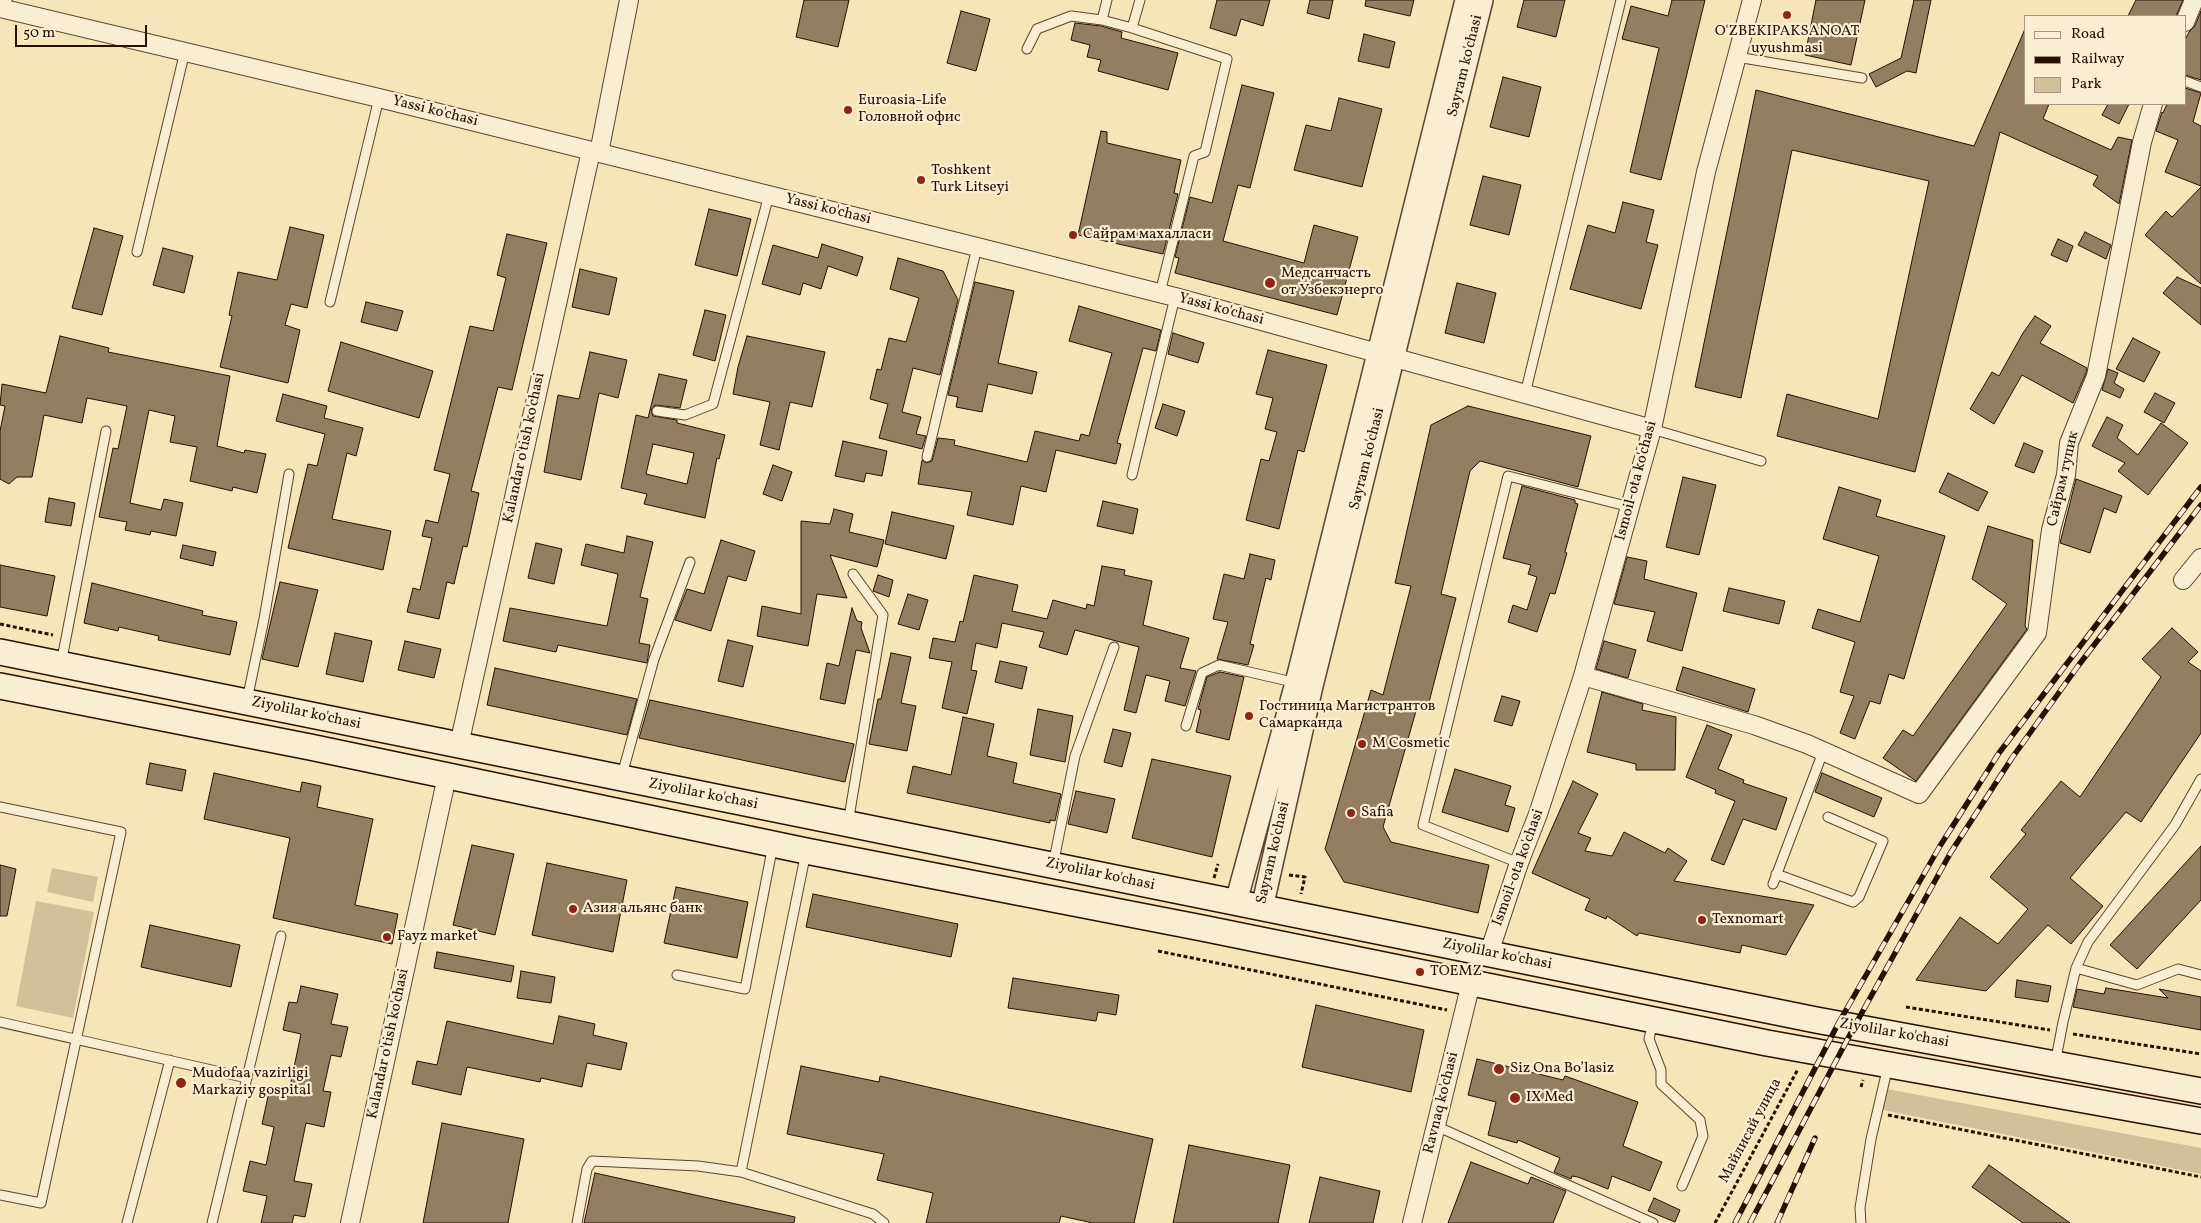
<!DOCTYPE html>
<html>
<head>
<meta charset="utf-8">
<style>
  body { margin:0 }
  #map { position:relative; width:2201px; height:1223px; overflow:hidden; background:#f6e5b9; font-family:Vollkorn,serif }
  canvas { display:block }
  .legend { position:absolute; left:2024px; top:15px; width:162px; height:90px; box-sizing:border-box; background:#f9eed2; border:1px solid #a69480; margin:0; padding:6px 9px; list-style:none; font-size:15px; color:#290e04 }
  .legend li { display:flex; align-items:center; gap:10px; height:25px }
  .legend b { width:25px; border:1px solid #a69480 }
  .scale { position:absolute; left:15px; top:25px; width:132px; height:22px; box-sizing:border-box; border:2px solid #290e04; border-top:0; padding-left:6px; font-size:15px; line-height:18px; white-space:nowrap; color:#290e04; -webkit-text-stroke:4px #f9eed2; paint-order:stroke }
</style>
</head>
<body>
<div id="map">
<canvas width="2201" height="1223"></canvas>
<ul class="legend">
<li><b style="height:6px;background:#f9eed2"></b>Road</li>
<li><b style="height:6px;background:#290e04"></b>Railway</li>
<li><b style="height:14px;background:#d3c09a"></b>Park</li>
</ul>
<div class="scale">50 m</div>
</div>
<script>
const g = document.querySelector('canvas').getContext('2d');
g.lineJoin = 'round';
function paint(path, color) { g.fillStyle = color; g.fill(path, 'evenodd'); }
const poly = rows => new Path2D(rows.map(r => 'M' + r).join(''));
function stroke(path, color, width, dash) { g.strokeStyle = color; g.lineWidth = width; g.lineCap = dash ? 'butt' : 'round'; g.setLineDash(dash || []); g.stroke(path); }
function label(font, color, halo, rows, align = 'center') {
  g.font = font + ' Vollkorn,serif'; g.lineWidth = 4.5; g.setLineDash([]); g.textBaseline = 'middle'; g.strokeStyle = halo; g.fillStyle = color; for (const [text, x, y, turn = 0] of rows) {
    g.save(); g.translate(x, y); g.rotate((+turn || 0) * Math.PI / 180); g.textAlign = isNaN(turn) ? turn : align; if (halo) g.strokeText(text, 0, 0); g.fillText(text, 0, 0); g.restore();
  }
}
paint(poly([
  [52,868,98,877,93,902,47,892],
  [36,901,94,912,73,1018,16,1006],
  [1887,1089,2201,1148,2201,1174,1883,1110]
]), '#d3c09a');
const building = poly([
  [804,0,849,0,838,47,796,37,804,0],
  [1217,0,1270,0,1263,26,1241,19,1236,36,1210,28,1217,0],
  [1310,0,1333,0,1329,19,1307,13,1310,0],
  [1366,0,1414,0,1410,16,1365,6,1366,0],
  [1524,0,1565,0,1556,37,1517,27,1524,0],
  [1672,0,1705,0,1661,180,1630,172,1659,48,1622,39,1631,6,1668,16,1672,0],
  [1816,0,1865,0,1851,65,1805,55,1816,0],
  [1914,0,1931,0,1916,73,1907,71,1876,87,1869,74,1901,58,1914,0],
  [2136,0,2183,0,2176,16,2128,16,2136,0],
  [961,11,990,19,976,71,947,63,961,11],
  [2201,11,2201,80,2185,75,2185,40,2189,32,2195,26,2201,11],
  [1075,23,1101,26,1122,32,1121,38,1178,53,1168,90,1098,71,1101,60,1087,57,1090,45,1071,40,1075,23],
  [2025,29,2025,104,2049,104,2043,119,2111,150,2118,137,2132,140,2119,204,2093,185,2098,176,2000,132,1915,472,1777,436,1787,394,1878,419,1929,181,1792,150,1741,398,1695,387,1756,90,1974,146,2025,29],
  [1364,34,1395,42,1389,68,1358,61,1364,34],
  [1503,77,1541,87,1529,137,1490,127,1503,77],
  [1242,85,1274,93,1250,188,1238,185,1223,241,1304,263,1314,225,1358,237,1337,315,1175,273,1179,258,1175,257,1190,197,1212,203,1242,85],
  [2185,88,2201,93,2193,122,2201,126,2201,186,2165,172,2178,140,2156,131,2162,112,2163,113,2167,104,2185,104,2185,88],
  [1339,98,1382,109,1362,187,1294,170,1306,125,1331,131,1339,98],
  [2108,104,2129,104,2119,124,2102,115,2108,104],
  [1101,131,1107,132,1107,143,1181,160,1174,193,1178,194,1163,254,1078,235,1101,131],
  [1483,176,1521,185,1509,235,1470,225,1483,176],
  [2201,187,2201,284,2145,235,2166,211,2172,217,2201,187],
  [1623,202,1654,210,1646,242,1658,245,1641,309,1570,289,1588,225,1615,233,1623,202],
  [709,209,751,219,737,276,695,265,709,209],
  [290,227,324,235,307,308,291,304,285,325,300,330,288,383,220,367,232,316,229,315,238,272,277,280,290,227],
  [94,228,123,236,102,315,72,308,94,228],
  [2085,232,2111,245,2106,259,2078,245,2085,232],
  [507,234,547,243,512,390,498,387,471,491,479,493,467,547,463,546,454,584,447,582,439,619,407,612,413,588,420,590,432,538,422,536,426,520,438,523,450,474,434,470,470,326,493,331,506,278,497,275,507,234],
  [2058,239,2073,246,2067,262,2051,255,2058,239],
  [822,244,863,257,857,276,828,266,821,289,803,283,800,295,762,284,773,245,818,258,822,244],
  [163,248,193,256,184,293,153,285,163,248],
  [898,258,943,271,958,300,940,375,913,368,902,412,921,417,916,434,926,436,922,449,879,438,888,404,870,399,877,369,881,370,889,338,906,342,919,298,890,289,898,258],
  [580,269,617,278,609,315,572,307,580,269],
  [2177,277,2201,288,2201,325,2163,293,2177,277],
  [975,282,1014,291,998,363,1037,372,1032,394,988,384,982,412,956,407,958,397,948,395,975,282],
  [1457,283,1496,293,1484,343,1445,333,1457,283],
  [366,302,403,311,397,331,361,322,366,302],
  [1079,306,1161,330,1156,351,1143,348,1117,443,1121,444,1116,464,1056,450,1046,492,1021,486,1013,525,967,515,972,492,918,484,922,460,926,463,932,461,938,438,955,440,954,445,1027,462,1035,431,1079,441,1081,434,1089,436,1112,353,1069,341,1079,306],
  [705,310,726,315,715,361,693,355,705,310],
  [2035,316,2051,326,2040,343,2087,368,2086,373,2073,403,2022,375,1994,424,1970,409,1992,372,1999,376,2023,333,2035,316],
  [1173,333,1204,343,1198,363,1168,354,1173,333],
  [60,336,109,348,108,352,230,376,217,446,244,453,245,450,266,454,257,493,233,487,232,491,190,481,197,447,170,442,175,416,149,410,130,503,161,510,164,499,183,503,176,536,151,531,150,535,125,530,127,522,99,517,113,448,118,449,127,406,87,398,82,423,44,415,32,477,17,477,9,484,0,479,0,431,5,406,0,405,2,384,46,393,60,336],
  [747,336,825,352,812,407,790,402,779,450,760,445,770,402,733,394,738,367,747,336],
  [2133,338,2160,352,2144,382,2116,369,2133,338],
  [341,342,433,371,419,418,328,391,341,342],
  [1268,350,1327,365,1304,452,1298,450,1279,529,1246,520,1261,459,1269,461,1277,432,1265,429,1273,398,1256,394,1268,350],
  [590,352,627,360,618,398,599,393,581,480,544,472,558,395,579,399,590,352],
  [2108,369,2118,373,2114,383,2124,389,2120,398,2102,390,2108,369],
  [659,374,687,380,680,408,655,405,651,410,653,416,677,420,677,423,725,435,719,459,717,458,705,518,644,504,647,494,621,488,636,415,648,418,659,374],
  [653,444,694,453,687,484,646,474,653,444],
  [2155,393,2175,403,2164,423,2144,412,2155,393],
  [283,394,327,406,324,418,363,428,356,456,347,453,332,519,391,531,383,570,288,548,308,464,317,466,325,434,276,421,283,394],
  [1163,404,1185,411,1177,436,1155,428,1163,404],
  [1468,406,1591,436,1578,487,1480,461,1470,471,1441,594,1456,598,1428,706,1418,704,1383,827,1391,842,1489,865,1478,913,1344,882,1325,849,1371,690,1383,695,1411,586,1395,583,1431,425,1468,406],
  [2107,417,2123,425,2117,438,2138,455,2161,423,2188,443,2148,495,2118,471,2125,463,2092,446,2107,417],
  [843,441,887,451,882,476,866,473,864,482,835,476,843,441],
  [2024,443,2043,451,2034,473,2015,466,2024,443],
  [773,465,792,472,782,501,763,494,773,465],
  [1948,473,1988,492,1978,511,1939,492,1948,473],
  [1683,477,1716,485,1699,555,1666,547,1683,477],
  [2076,479,2122,496,2116,513,2104,508,2090,553,2060,543,2076,479],
  [1522,486,1575,500,1575,503,1578,504,1565,552,1567,553,1555,594,1550,593,1537,632,1508,622,1513,605,1527,610,1537,577,1528,574,1531,565,1503,558,1522,486],
  [1839,487,1881,500,1876,516,1945,536,1904,679,1889,674,1880,704,1870,701,1855,739,1840,733,1854,696,1840,692,1855,642,1812,628,1818,609,1860,622,1879,556,1823,539,1839,487],
  [49,498,75,503,71,526,45,522,49,498],
  [1103,501,1138,509,1133,534,1097,526,1103,501],
  [834,509,853,514,849,532,884,540,877,567,830,555,847,598,817,594,808,646,757,636,762,606,801,614,801,521,830,524,834,509],
  [892,512,954,526,946,559,885,544,892,512],
  [1988,526,2033,540,2025,626,2027,629,1916,781,1883,758,1903,730,1913,736,2007,604,1972,579,1988,526],
  [627,536,653,542,640,597,648,599,639,643,650,645,647,663,558,645,556,652,503,641,510,608,607,626,618,574,581,565,586,544,624,553,627,536],
  [721,540,755,551,746,581,728,576,711,631,675,620,687,589,704,594,721,540],
  [536,543,562,549,554,584,528,578,536,543],
  [183,545,216,552,213,566,180,558,183,545],
  [1250,554,1275,560,1271,580,1266,578,1250,644,1254,645,1248,665,1217,659,1228,622,1213,619,1224,574,1244,579,1250,554],
  [1627,557,1647,561,1644,579,1697,593,1682,651,1647,641,1655,612,1614,604,1627,557],
  [0,565,55,576,47,616,0,607,0,565],
  [1102,566,1125,570,1124,575,1152,581,1143,625,1189,638,1180,668,1196,671,1185,706,1165,701,1170,681,1146,675,1136,713,1124,710,1139,647,1075,630,1067,655,1039,647,1044,632,1002,623,997,648,976,643,971,670,977,671,967,714,942,708,952,662,929,658,933,638,955,642,960,621,963,622,974,575,1018,585,1012,611,1047,619,1053,600,1086,609,1087,604,1094,606,1102,566],
  [878,575,893,580,889,597,873,591,878,575],
  [280,582,318,590,298,667,262,659,280,582],
  [92,583,203,611,202,615,237,622,230,655,158,640,159,636,119,627,118,631,84,623,92,583],
  [1729,588,1785,601,1779,624,1723,611,1729,588],
  [908,594,928,600,919,630,898,624,908,594],
  [852,608,857,621,862,622,861,628,870,653,856,650,845,704,820,699,827,663,839,666,852,608],
  [2172,628,2198,652,2188,662,2201,671,2201,733,2141,822,2126,812,2070,878,2103,906,2071,944,2048,925,1986,991,1916,980,1960,917,1998,944,2028,909,1990,877,2026,834,2021,830,2061,781,2080,797,2161,677,2142,659,2172,628],
  [335,633,372,641,363,682,326,674,335,633],
  [728,640,753,646,743,687,718,681,728,640],
  [405,641,441,649,434,678,398,670,405,641],
  [1604,641,1636,650,1628,678,1596,669,1604,641],
  [891,653,911,657,901,703,916,706,907,751,869,744,878,699,881,699,891,653],
  [1000,661,1027,667,1022,689,995,682,1000,661],
  [1683,667,1755,689,1748,712,1676,690,1683,667],
  [495,668,637,699,627,735,487,705,495,668],
  [1220,672,1244,677,1229,740,1196,732,1201,710,1198,709,1207,677,1220,672],
  [1602,692,1643,704,1642,710,1676,717,1675,770,1636,770,1636,764,1587,752,1602,692],
  [1502,696,1520,701,1512,726,1494,721,1502,696],
  [650,700,854,744,845,782,639,738,650,700],
  [1038,709,1073,716,1065,762,1030,755,1038,709],
  [963,717,994,724,987,756,1017,763,1013,783,1061,794,1055,821,1050,820,1050,823,907,793,913,766,951,775,963,717],
  [1707,725,1732,735,1718,769,1744,780,1743,783,1787,798,1776,830,1743,819,1724,865,1711,860,1735,801,1715,793,1716,790,1686,777,1707,725],
  [1113,729,1131,733,1122,767,1104,762,1113,729],
  [1152,759,1231,776,1212,857,1132,838,1152,759],
  [150,763,186,770,182,791,146,784,150,763],
  [1455,769,1511,786,1505,805,1515,808,1508,832,1442,812,1455,769],
  [214,773,300,792,302,782,321,786,317,807,373,819,355,905,398,914,392,944,273,918,290,838,204,819,214,773],
  [1822,773,1882,798,1874,817,1815,792,1822,773],
  [1573,781,1598,794,1578,833,1591,838,1585,851,1612,856,1624,832,1665,853,1668,848,1687,861,1674,881,1814,905,1786,955,1742,945,1740,953,1639,933,1637,936,1607,916,1606,919,1585,910,1590,899,1532,873,1573,781],
  [1076,791,1115,799,1107,833,1068,824,1076,791],
  [472,845,514,854,495,935,453,925,472,845],
  [2201,846,2201,900,2137,969,2110,945,2201,846],
  [547,863,627,880,613,952,532,935,547,863],
  [0,865,16,869,7,916,0,916,0,865],
  [676,887,748,902,737,958,664,943,676,887],
  [813,894,958,924,951,957,806,927,813,894],
  [150,925,240,945,231,987,141,967,150,925],
  [437,952,514,966,511,982,434,968,437,952],
  [521,971,555,977,551,1003,517,998,521,971],
  [1013,978,1119,995,1116,1015,1098,1012,1096,1021,1008,1008,1013,978],
  [2017,980,2051,986,2048,1002,2015,997,2017,980],
  [301,986,338,994,331,1024,348,1027,341,1057,331,1055,323,1091,331,1092,324,1127,306,1123,294,1181,312,1184,305,1217,294,1215,292,1223,261,1223,267,1196,243,1191,250,1161,266,1165,274,1127,262,1124,269,1092,288,1096,301,1034,283,1030,289,1002,297,1003,301,986],
  [2106,988,2168,998,2159,989,2201,997,2201,1030,2073,1007,2077,989,2104,994,2106,988],
  [1316,1005,1424,1030,1411,1092,1302,1067,1316,1005],
  [559,1016,595,1024,593,1035,627,1043,621,1070,587,1063,582,1087,541,1078,540,1082,467,1067,461,1095,412,1084,417,1061,437,1065,447,1021,553,1044,559,1016],
  [1477,1059,1563,1080,1565,1076,1638,1102,1623,1146,1662,1162,1650,1191,1612,1176,1608,1189,1578,1177,1572,1176,1571,1179,1554,1172,1560,1158,1518,1140,1517,1143,1488,1135,1496,1102,1468,1095,1477,1059],
  [801,1066,879,1082,880,1076,1153,1139,1134,1223,1093,1223,1061,1216,1059,1223,926,1223,933,1193,877,1180,884,1154,787,1134,801,1066],
  [442,1123,524,1139,508,1223,423,1223,442,1123],
  [1189,1145,1290,1165,1278,1223,1173,1223,1189,1145],
  [1471,1162,1528,1184,1531,1177,1566,1191,1553,1223,1448,1223,1471,1162],
  [1989,1165,2070,1223,2023,1223,1972,1187,1989,1165],
  [595,1173,795,1217,794,1223,584,1223,595,1173],
  [1320,1177,1380,1191,1373,1223,1309,1223,1320,1177],
  [1654,1198,1680,1210,1675,1222,1648,1211,1654,1198]
]);
paint(building, '#947e62');
stroke(building, '#290e04', 1);
const service = poly([
  [1140,0,1132,28,1227,59,1205,152,1194,156,1160,293],
  [1102,20,1132,28],
  [1027,49,1037,29,1071,16,1102,20,1107,0],
  [1737,57,1862,78],
  [2185,81,2201,87],
  [137,252,185,51],
  [330,302,379,98],
  [1525,394,1621,0],
  [657,411,685,415,713,404,769,195],
  [1652,429,1761,461],
  [927,457,977,247],
  [1132,475,1175,297],
  [61,664,106,431],
  [247,700,264,619,289,474],
  [1186,726,1202,673,1219,665,1297,683],
  [622,775,654,659,690,562],
  [0,807,121,832,41,1203,0,1195],
  [848,823,883,615,853,574],
  [1519,863,1423,825,1508,476,1630,507],
  [1053,865,1075,756,1114,647],
  [1776,874,1853,902,1859,897,1883,841,1828,817],
  [1773,884,1823,752],
  [2076,968,2088,942,2175,825,2201,779],
  [677,975,745,989,773,845],
  [1653,1021,1649,1039,1661,1070,1661,1084,1700,1120,1703,1136,1682,1186],
  [0,1022,247,1078],
  [2055,1064,2063,1022,2076,968,2137,985,2178,969,2201,975],
  [1436,1126,1653,1223],
  [741,1172,873,1214,884,1223],
  [127,1223,170,1060],
  [212,1223,281,936],
  [577,1223,587,1169,592,1161,698,1166,741,1172,806,852],
  [1861,1223,1860,1208,1871,1139,1888,1066]
]);
const minor = poly([
  [0,8,379,98,977,247,1175,297,1652,429],
  [2185,22,2194,0],
  [599,153,629,0],
  [2183,580,2201,558],
  [1583,676,1754,725,1807,744,1919,794,2037,633,2051,530,2066,475,2069,443,2096,376,2142,142,2153,104],
  [459,745,591,151],
  [1489,953,1519,863,1538,814,1583,676,1630,507,1652,429,1706,172,1752,0],
  [350,1223,447,776],
  [1412,1223,1471,983]
]);
const tertiary = poly([
  [0,6,1,0],
  [1236,902,1296,683,1466,0],
  [1262,908,1312,686,1482,0]
]);
const secondary = poly([
  [0,652,1816,1020,2201,1091],
  [0,686,310,747,806,851,1202,928,1767,1043,2201,1121]
]);
stroke(service, '#5c4431', 11);
stroke(minor, '#5c4431', 20);
stroke(tertiary, '#5c4431', 24);
stroke(secondary, '#290e04', 28);
stroke(poly([
  [0,624,53,635],
  [1289,875,1305,877,1301,894],
  [1214,878,1218,864],
  [1158,951,1447,1010],
  [1906,1007,2050,1030],
  [2073,1034,2201,1054],
  [1861,1087,1863,1080],
  [1888,1115,2201,1177],
  [1715,1223,1798,1069]
]), '#290e04', 3, [4, 2.5]);
stroke(service, '#f9eed2', 9);
stroke(minor, '#f9eed2', 18);
stroke(tertiary, '#f9eed2', 21);
stroke(secondary, '#f9eed2', 25);
const rail = poly([
  [1735,1223,1838,1024,1940,846,1999,753,2201,487],
  [1750,1223,1854,1027,1951,852,2012,758,2078,666,2201,505],
  [1777,1223,1815,1138]
]);
stroke(rail, '#290e04', 5.5);
stroke(rail, '#f9eed2', 4, [11]);
for (const [x, y, r, color] of [
  [1787,15,5,"#8f2418"],
  [848,110,5,"#8f2418"],
  [921,180,5,"#8f2418"],
  [1073,235,5,"#8f2418"],
  [1270,283,6,"#8f2418"],
  [1249,716,5,"#8f2418"],
  [1362,744,5,"#8f2418"],
  [1351,813,5,"#8f2418"],
  [573,909,5,"#8f2418"],
  [1702,920,5,"#8f2418"],
  [387,937,5,"#8f2418"],
  [1420,972,5,"#8f2418"],
  [1499,1069,6,"#8f2418"],
  [181,1083,6,"#8f2418"],
  [1515,1098,6,"#8f2418"]
]) { const dot = new Path2D(); dot.arc(x, y, r, 0, 2 * Math.PI); g.fillStyle = color; g.fill(dot); stroke(dot, '#f9eed2', 2); }
label('15px', '#290e04', '#f9eed2', [
  ["O'ZBEKIPAKSANOAT",1787,32,"center"],
  ["uyushmasi",1787,49,"center"],
  ["Euroasia-Life",858,101],
  ["Головной офис",858,118],
  ["Toshkent",931,171],
  ["Turk Litseyi",931,188],
  ["Сайрам махалласи",1083,235],
  ["Медсанчасть",1281,274],
  ["от Узбекэнерго",1281,291],
  ["Гостиница Магистрантов",1259,707],
  ["Самарканда",1259,724],
  ["M Cosmetic",1372,744],
  ["Safia",1361,813],
  ["Азия альянс банк",583,909],
  ["Texnomart",1712,920],
  ["Fayz market",397,937],
  ["TOEMZ",1430,972],
  ["Siz Ona Bo’lasiz",1510,1069],
  ["Mudofaa vazirligi",192,1074],
  ["Markaziy gospital",192,1091],
  ["IX Med",1526,1098]
], 'left');
label('15px', '#290e04', '#f9eed2', [
  ["Sayram ko'chasi",1466,66,-76],
  ["Yassi ko'chasi",435,112,14],
  ["Yassi ko'chasi",828,210,14],
  ["Yassi ko'chasi",1221,310,15],
  ["Kalandar o'tish ko'chasi",525,448,-78],
  ["Sayram ko'chasi",1368,459,-76],
  ["Сайрам тупик",2064,479,-77],
  ["Ismoil-ota ko'chasi",1637,481,-75],
  ["Ziyolilar ko'chasi",306,714,12],
  ["Ziyolilar ko'chasi",703,795,11],
  ["Sayram ko'chasi",1274,853,-77],
  ["Ismoil-ota ko'chasi",1519,868,-70],
  ["Ziyolilar ko'chasi",1100,875,12],
  ["Ziyolilar ko'chasi",1497,955,11],
  ["Ziyolilar ko'chasi",1894,1034,10],
  ["Kalandar o'tish ko'chasi",389,1044,-78],
  ["Ravnaq ko'chasi",1442,1103,-76],
  ["Майлисай улица",1751,1131,-62]
]);
</script>
</body>
</html>
